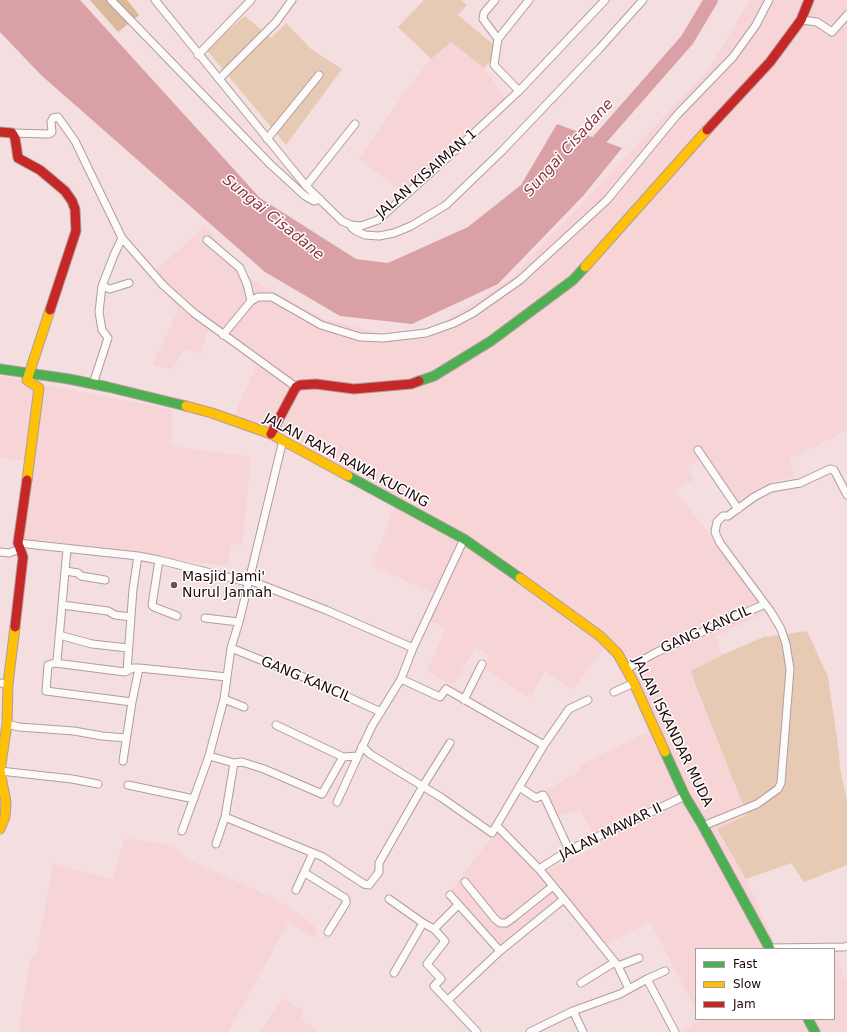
<!DOCTYPE html>
<html>
<head>
<meta charset="utf-8">
<style>
  body { margin:0 }
  #map { position:relative; width:847px; height:1032px; overflow:hidden; background:#f4dedf; font-family:"DejaVu Sans",sans-serif }
  canvas { display:block }
  .legend { position:absolute; left:695px; top:948px; width:140px; height:72px; box-sizing:border-box; background:#fff; border:1px solid #a59c9d; margin:0; padding:5px 7px; list-style:none; font-size:12px; color:#1d070a }
  .legend li { display:flex; align-items:center; gap:8px; height:20px }
  .legend b { width:20px; border:1px solid #a59c9d }
</style>
</head>
<body>
<div id="map">
<canvas width="847" height="1032"></canvas>
<ul class="legend">
<li><b style="height:5px;background:#4caf50"></b>Fast</li>
<li><b style="height:5px;background:#ffc107"></b>Slow</li>
<li><b style="height:5px;background:#c62828"></b>Jam</li>
</ul>
</div>
<script>
const g = document.querySelector('canvas').getContext('2d');
g.lineJoin = 'round';
function paint(path, color) { g.fillStyle = color; g.fill(path, 'evenodd'); }
const poly = rows => new Path2D(rows.map(r => 'M' + r).join(''));
function stroke(path, color, width, dash) { g.strokeStyle = color; g.lineWidth = width; g.lineCap = dash ? 'butt' : 'round'; g.setLineDash(dash || []); g.stroke(path); }
function label(font, color, halo, rows, align = 'center') {
  g.font = font + ' "DejaVu Sans",sans-serif'; g.lineWidth = 3; g.setLineDash([]); g.textBaseline = 'middle'; g.strokeStyle = halo; g.fillStyle = color; for (const [text, x, y, turn = 0] of rows) {
    g.save(); g.translate(x, y); g.rotate((+turn || 0) * Math.PI / 180); g.textAlign = isNaN(turn) ? turn : align; if (halo) g.strokeText(text, 0, 0); g.fillText(text, 0, 0); g.restore();
  }
}
paint(poly([
  [750,0,847,0,847,432,846,431,789,460,795,476,776,480,732,504,700,458,687,468,693,480,675,490,769,610,715,637,722,655,692,671,696,686,747,815,717,830,746,879,777,949,696,949,696,1009,650,922,605,944,563,895,506,950,447,896,500,826,543,872,599,846,581,811,551,817,544,792,580,771,578,766,648,732,621,661,605,647,572,690,545,670,530,698,484,669,490,655,475,647,454,685,427,671,446,629,423,617,433,593,372,565,396,503,232,420,257,364,211,329,208,329,201,353,184,349,172,369,153,365,178,310,151,275,205,226,251,279,324,319,387,335,438,326,511,278,709,69],
  [451,42,484,68,506,99,405,194,359,159,405,92,431,59],
  [0,376,172,410,171,446,251,457,242,545,231,543,228,566,132,554,21,542,28,461,0,458],
  [125,838,173,845,185,858,276,899,304,917,318,930,314,937,288,923,228,1032,19,1032,30,959,37,953,53,863,112,879],
  [834,952,844,978,847,979,847,1032,679,1032,702,1020,701,1019,834,1019],
  [282,998,304,1011,300,1020,318,1030,316,1032,260,1032]
]), '#f7d4d6');
paint(poly([
  [424,0,461,0,467,5,458,15,500,50,484,68,451,42,431,59,398,27],
  [245,16,271,38,286,23,311,49,342,69,286,145,206,49],
  [807,631,828,677,839,752,840,769,847,800,847,865,804,882,791,863,746,879,717,829,747,815,696,686,691,671,722,655,766,636,767,637]
]), '#e7cab3');
paint(poly([
  [90,0,127,0,139,15,118,32]
]), '#dab89a');
paint(poly([
  [0,0,80,0,260,198,356,259,388,263,468,227,521,185,557,124,622,148,584,195,498,284,412,324,340,316,265,272,41,75,0,32]
]), '#d9a0a5');
stroke(poly([
  [587,154,687,40,711,0]
]), '#d9a0a5', 14);
const street = poly([
  [111,0,270,164,305,196,314,201,320,199],
  [155,0,306,186,342,221,351,225,361,226,378,220,447,158,519,91,605,0],
  [495,0,484,13,483,19,498,39,494,65,519,91],
  [801,20,817,22,832,32,847,15],
  [498,39,529,0],
  [198,55,251,0],
  [219,79,276,22,292,0],
  [12,133,49,134,52,132,51,122,53,118,58,117,75,141,122,238,163,285,194,313,296,387],
  [267,139,319,75],
  [306,186,355,124],
  [351,225,352,228,356,231,365,235,379,236,394,233,411,226,446,205,502,151,600,48,643,0],
  [207,240,240,268,247,284,251,301],
  [102,286,110,289,129,283],
  [223,335,251,301,258,297,272,297,321,325,360,337,383,338,426,333,454,323,473,313,520,280,607,200,677,115,733,57,756,25,769,0],
  [93,384,108,338,102,330,99,312,102,286,114,255,122,238],
  [698,450,738,509],
  [18,543,138,556],
  [67,549,57,661,55,663,48,665,46,691,132,702],
  [0,552,9,553,20,549],
  [159,560,152,605,154,607,177,616],
  [66,571,78,573,81,576,105,580],
  [249,580,326,610,413,648],
  [62,605,108,611,115,615,131,617],
  [205,618,239,622],
  [59,635,92,644,128,648],
  [231,648,306,678,381,712],
  [55,663,125,672,133,668,139,668,227,677],
  [626,669,657,652,765,604],
  [127,671,133,589,138,556,159,560,247,582],
  [401,679,440,697,446,689,544,745],
  [0,683,8,684],
  [614,692,634,683],
  [224,699,244,707],
  [464,700,482,664],
  [7,724,19,727,74,731,102,736,126,738],
  [276,725,343,757,358,756,372,726,401,679,413,648,464,539],
  [362,746,370,754,442,798,492,833,544,745,569,709,588,700],
  [209,756,234,763],
  [123,761,132,702,139,668],
  [0,771,72,779,98,784],
  [128,785,194,799],
  [519,787,536,798,543,795,545,798,569,850],
  [337,802,358,756],
  [225,817,323,857,364,884,369,885,379,872,379,863,423,786,450,743],
  [497,826,539,869,564,899,618,966,629,989],
  [703,826,757,804,778,789,781,783,790,669,786,644,781,629,771,612,720,543,715,532,717,522,723,516,728,516,754,497,771,488,800,483,830,469,834,470,847,495],
  [182,831,209,756,224,699,231,648,239,622,283,440],
  [216,844,225,817,234,763,242,762,264,769,322,794,343,757],
  [539,869,569,850,685,796],
  [305,873,345,898,346,900,346,903,328,932],
  [465,882,495,919,500,923,506,923,513,918,553,886],
  [296,890,313,853],
  [450,895,500,951],
  [389,899,423,923,434,929,458,905],
  [434,929,445,941,427,964,441,979,434,986,477,1032],
  [770,948,844,947,847,946],
  [618,966,639,958],
  [394,973,423,923],
  [647,979,675,1032],
  [581,983,615,962],
  [448,1000,500,951,564,899],
  [573,1011,583,1032],
  [530,1032,573,1011,620,994,647,979,665,971]
]);
const fast = poly([
  [0,369,69,379,108,387,186,406],
  [419,381,434,376,491,341,573,280,585,267],
  [348,476,464,539,520,578],
  [665,752,685,796,703,826,770,949],
  [808,1019,815,1032]
]);
const slow = poly([
  [585,267,707,130],
  [186,406,212,413,271,434,348,476],
  [27,480,39,388,27,380,50,310],
  [520,578,600,636,618,654,634,683,665,752],
  [0,829,5,817,6,802,0,771,7,724,8,684,15,627]
]);
const jam = poly([
  [707,130,770,62,801,20,809,0],
  [0,132,12,133,15,138,18,158,40,170,65,191,72,201,75,209,76,231,50,310],
  [271,434,296,387,300,385,316,384,354,389,411,384,419,381],
  [15,627,23,557,18,543,27,480]
]);
stroke(street, '#b19d9e', 9);
stroke(fast, '#b19d9e', 11);
stroke(slow, '#b19d9e', 11);
stroke(jam, '#b19d9e', 11);
stroke(street, '#fdfafa', 7);
stroke(fast, '#4caf50', 9);
stroke(slow, '#ffc107', 9);
stroke(jam, '#c62828', 9);
for (const [x, y, r, color] of [
  [174,585,4,"#685255"]
]) { const dot = new Path2D(); dot.arc(x, y, r, 0, 2 * Math.PI); g.fillStyle = color; g.fill(dot); stroke(dot, '#fff', 1.5); }
label('14px', '#1d070a', '#fff', [
  ["JALAN KISAIMAN 1",427,174,-41],
  ["JALAN RAYA RAWA KUCING",346,461,28],
  ["GANG KANCIL",706,630,-24],
  ["GANG KANCIL",306,680,23],
  ["JALAN ISKANDAR MUDA",672,732,64],
  ["JALAN MAWAR II",611,832,-26]
]);
label('14px', '#1d070a', '#fff', [
  ["Masjid Jami'",182,577],
  ["Nurul Jannah",182,593]
], 'left');
label('italic 15px', '#8c3443', '#fff', [
  ["Sungai Cisadane",569,148,-48],
  ["Sungai Cisadane",273,218,39]
]);
</script>
</body>
</html>
